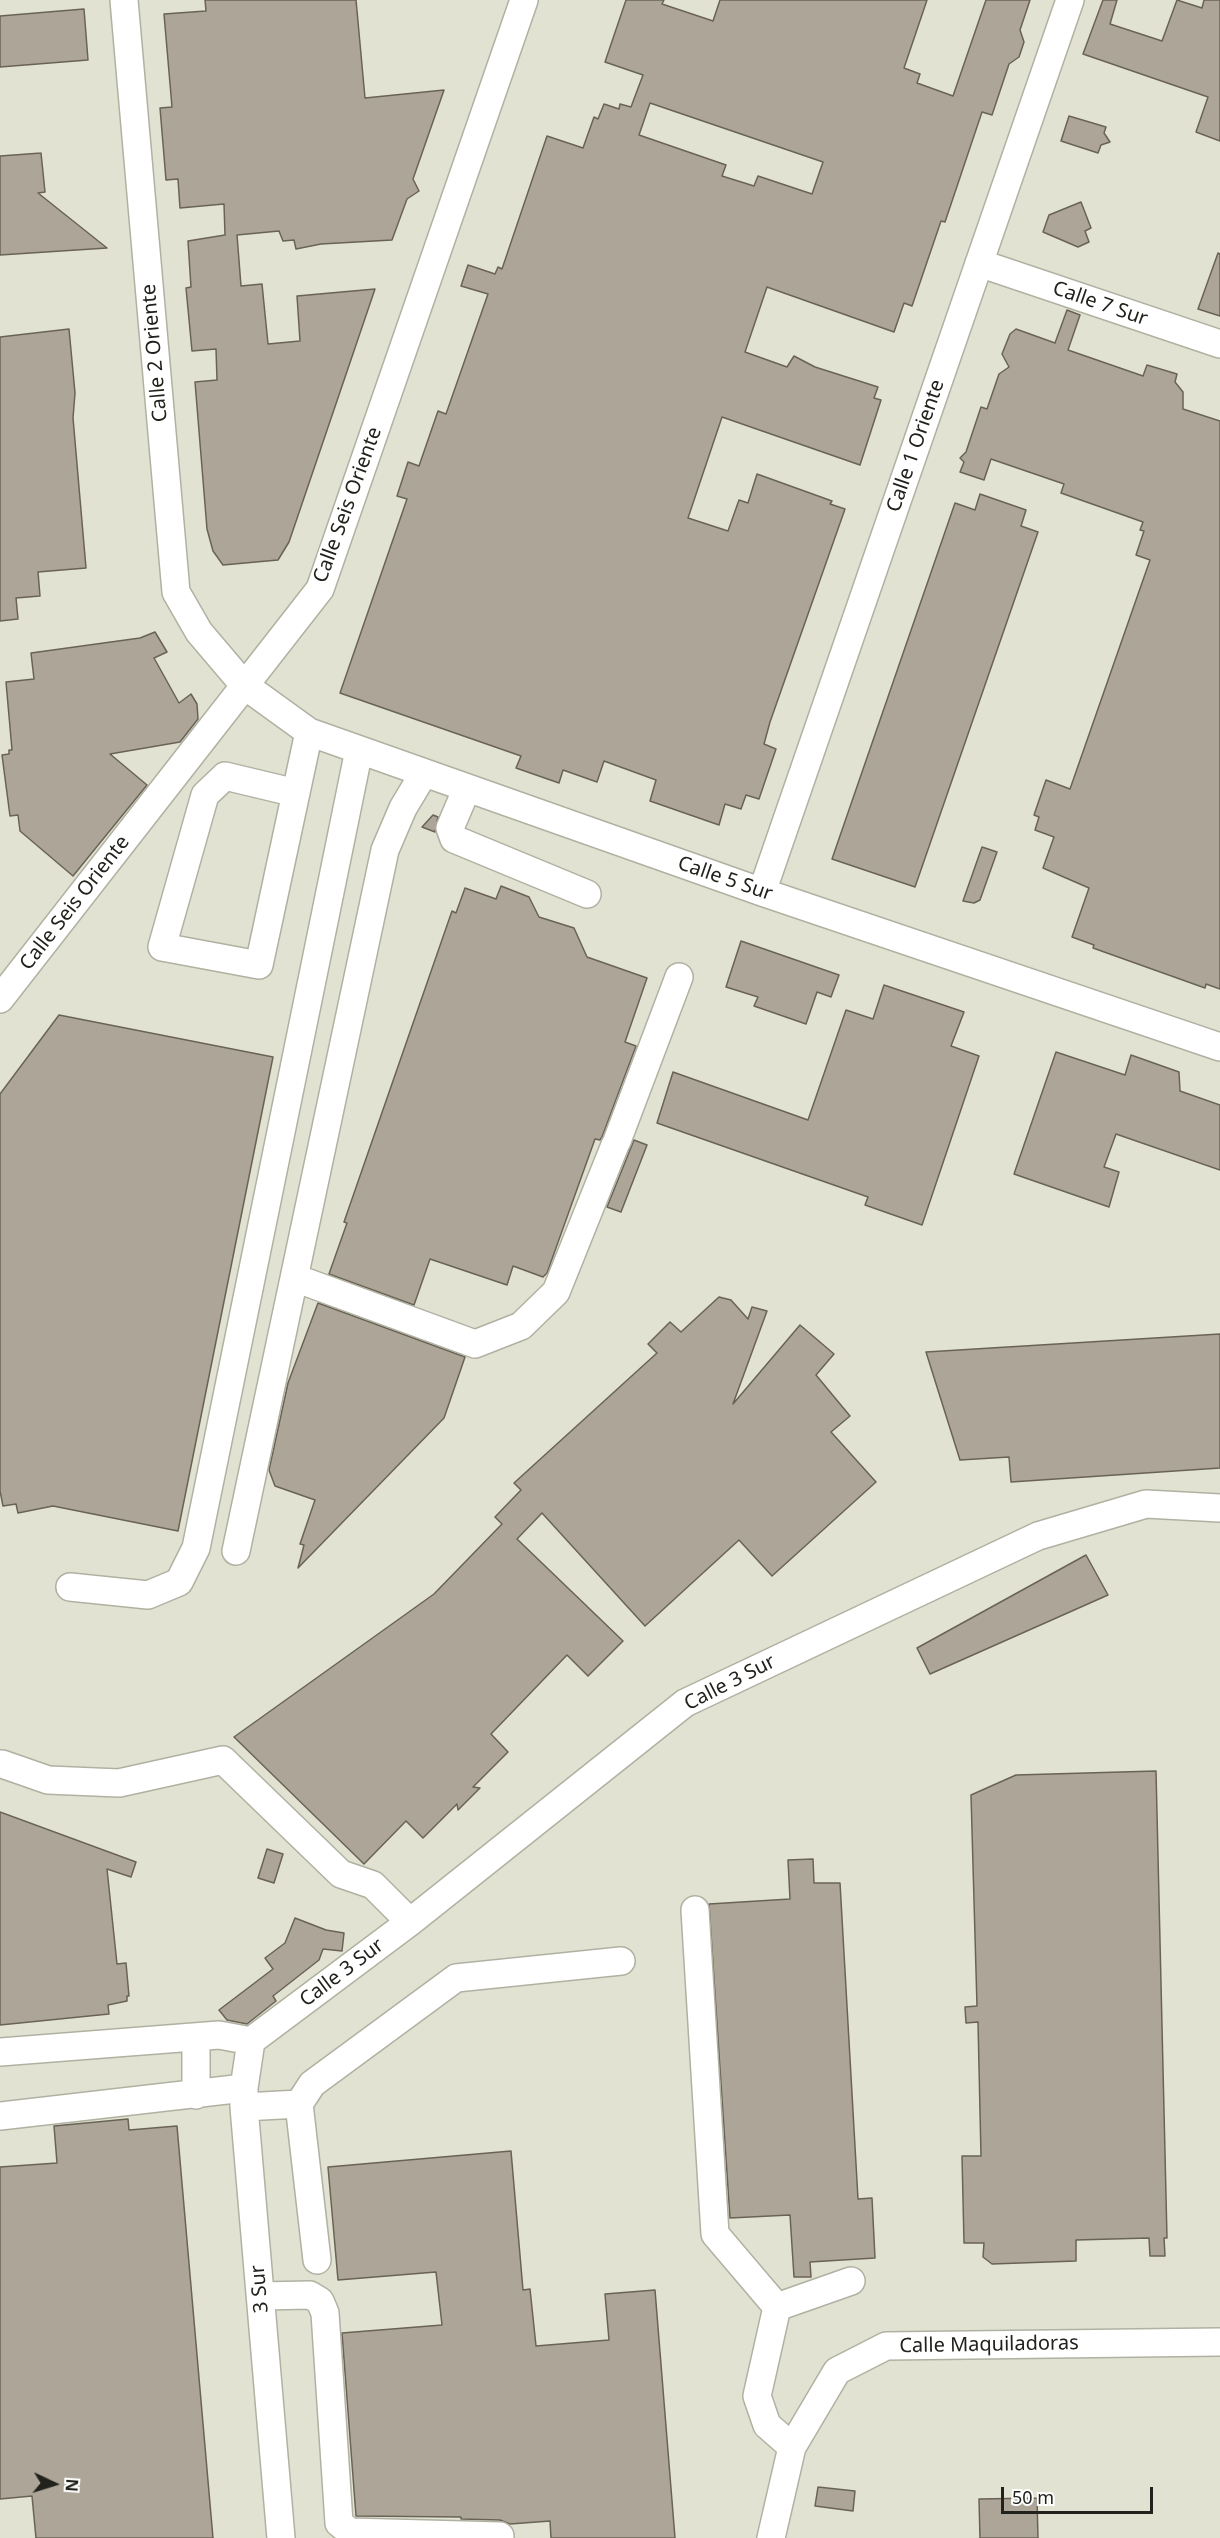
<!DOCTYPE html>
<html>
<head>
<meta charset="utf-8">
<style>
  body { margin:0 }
  #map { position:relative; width:1220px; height:2538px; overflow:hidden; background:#e2e2d2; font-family:"Noto Sans",sans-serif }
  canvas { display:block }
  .north { position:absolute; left:24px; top:2454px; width:60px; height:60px; -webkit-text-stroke:4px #fff; paint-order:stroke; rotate:94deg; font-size:16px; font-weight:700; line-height:24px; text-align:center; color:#22221c }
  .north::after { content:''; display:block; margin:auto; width:21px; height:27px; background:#22221c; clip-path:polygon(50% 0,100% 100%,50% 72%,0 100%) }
  .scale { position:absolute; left:1001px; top:2487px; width:152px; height:27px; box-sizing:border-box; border:3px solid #22221c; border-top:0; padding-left:8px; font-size:18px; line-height:21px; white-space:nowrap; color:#22221c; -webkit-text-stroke:4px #fff; paint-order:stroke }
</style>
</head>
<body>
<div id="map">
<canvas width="1220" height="2538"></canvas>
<div class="north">N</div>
<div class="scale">50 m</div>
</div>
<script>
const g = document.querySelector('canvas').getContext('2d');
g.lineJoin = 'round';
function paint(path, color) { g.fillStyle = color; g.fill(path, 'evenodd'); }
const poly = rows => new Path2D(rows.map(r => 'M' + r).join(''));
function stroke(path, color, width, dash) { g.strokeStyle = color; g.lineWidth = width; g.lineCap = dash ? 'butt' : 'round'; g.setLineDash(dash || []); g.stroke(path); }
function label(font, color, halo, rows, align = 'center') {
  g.font = font + ' "Noto Sans",sans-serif'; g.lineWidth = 4.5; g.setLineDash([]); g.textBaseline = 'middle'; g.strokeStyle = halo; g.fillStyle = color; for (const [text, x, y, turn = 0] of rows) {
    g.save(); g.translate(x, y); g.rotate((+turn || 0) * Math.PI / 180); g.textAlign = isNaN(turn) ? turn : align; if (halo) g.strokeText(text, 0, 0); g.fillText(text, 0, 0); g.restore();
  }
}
const building = poly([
  [205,0,356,0,365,98,444,90,413,179,419,191,407,199,392,240,321,244,296,249,294,240,283,241,279,231,237,235,241,286,262,284,268,344,300,341,297,296,375,289,289,542,278,560,223,565,213,551,207,529,195,382,217,380,216,349,192,351,186,288,191,287,188,241,225,235,224,204,180,208,178,179,166,180,160,108,172,107,164,14,206,11,205,0],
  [626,0,664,0,662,4,713,21,720,0,927,0,904,68,920,74,917,83,953,96,986,0,1030,0,1020,30,1024,42,1019,57,1009,64,992,115,982,112,945,222,941,221,912,306,904,303,894,332,767,287,745,352,787,367,794,356,815,367,878,387,874,398,881,400,860,465,722,417,688,518,728,531,739,500,748,503,757,474,832,501,830,504,845,509,770,722,764,744,776,749,759,799,746,795,741,809,725,804,719,825,650,801,656,780,604,761,597,782,563,770,559,783,516,768,521,756,340,693,407,499,397,496,408,462,419,466,438,411,446,414,488,294,461,286,468,265,495,274,498,267,502,269,547,136,583,148,594,117,598,119,604,104,619,109,620,104,631,107,643,75,605,62,626,0],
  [650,103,823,162,812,194,758,176,754,186,722,176,726,165,639,135,650,103],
  [1103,0,1117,0,1110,24,1162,41,1177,0,1202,8,1204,0,1220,0,1220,141,1196,132,1208,97,1083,54,1103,0],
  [84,9,88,60,0,67,0,16,84,9],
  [1069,116,1106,127,1104,133,1110,142,1101,145,1098,153,1061,141,1069,116],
  [41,153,45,192,38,193,107,248,0,255,0,156,41,153],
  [1081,202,1091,228,1085,231,1089,242,1078,247,1043,232,1049,215,1081,202],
  [1218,253,1220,254,1220,316,1198,309,1218,253],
  [1067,310,1080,315,1068,350,1143,376,1147,365,1177,374,1175,382,1183,392,1183,409,1220,421,1220,989,1206,984,1205,988,1093,948,1094,945,1072,937,1089,888,1043,868,1054,837,1035,830,1039,817,1034,815,1046,780,1070,789,1150,560,1136,555,1144,531,1140,530,1143,522,1061,493,1064,484,991,459,984,480,960,472,964,462,960,458,966,452,981,407,987,409,999,374,1009,367,1002,354,1010,334,1016,329,1055,343,1067,310],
  [69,329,75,393,73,418,86,568,38,572,40,596,16,598,18,619,0,621,0,337,69,329],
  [980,494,1026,510,1021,526,1038,532,915,887,832,859,955,503,975,510,980,494],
  [155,632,167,652,154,658,179,703,191,694,197,704,198,719,180,742,110,754,147,785,73,876,20,831,18,815,10,816,2,755,9,754,9,750,12,750,6,682,34,679,31,653,140,638,155,632],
  [433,815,438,817,435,832,422,827,433,815],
  [982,847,997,852,980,900,974,903,963,901,982,847],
  [501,886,529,897,539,917,574,928,587,957,647,978,625,1042,636,1046,602,1137,600,1140,595,1139,547,1273,543,1277,513,1266,507,1285,430,1259,414,1305,329,1274,347,1223,344,1222,452,911,456,913,465,888,496,899,501,886],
  [741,941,839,975,831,997,817,992,806,1024,754,1006,758,997,726,987,741,941],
  [884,985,964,1012,951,1046,979,1056,922,1225,865,1205,868,1197,657,1123,673,1072,808,1120,846,1010,873,1019,884,985],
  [59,1015,273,1057,178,1531,53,1506,18,1513,16,1504,3,1506,0,1491,0,1094,59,1015],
  [1056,1052,1125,1075,1131,1055,1179,1072,1180,1091,1220,1105,1220,1170,1116,1134,1104,1167,1119,1172,1109,1207,1014,1174,1056,1052],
  [634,1140,647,1145,621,1212,607,1207,634,1140],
  [719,1297,731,1300,748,1319,752,1307,767,1311,733,1404,800,1325,834,1354,816,1375,850,1416,831,1432,876,1482,772,1576,739,1540,645,1626,542,1513,517,1539,623,1641,588,1676,567,1655,491,1734,508,1752,473,1787,480,1788,458,1810,457,1804,423,1838,406,1821,364,1864,234,1737,434,1594,502,1524,495,1517,521,1490,514,1483,657,1353,648,1344,670,1322,681,1332,719,1297],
  [318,1303,465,1357,444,1418,298,1568,304,1545,300,1544,315,1500,275,1486,269,1470,288,1383,318,1303],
  [1220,1334,1220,1468,1011,1482,1009,1457,960,1460,926,1352,1220,1334],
  [1086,1555,1108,1595,930,1674,917,1648,1086,1555],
  [1156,1771,1167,2238,1164,2238,1165,2256,1150,2256,1149,2238,1076,2240,1076,2261,992,2264,983,2257,984,2243,964,2243,962,2156,981,2156,978,2022,966,2023,965,2007,977,2006,971,1795,1016,1775,1156,1771],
  [0,1812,136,1862,131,1877,107,1869,117,1964,126,1963,129,1996,127,1996,127,2001,108,2005,109,2014,0,2025,0,1812],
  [267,1849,283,1854,274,1883,258,1878,267,1849],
  [813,1859,814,1883,840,1883,858,2199,872,2198,875,2258,810,2262,811,2277,794,2277,790,2215,730,2218,709,1904,790,1899,788,1860,813,1859],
  [295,1918,326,1930,344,1933,342,1951,323,1949,319,1960,273,1996,276,2001,247,2024,227,2020,219,2010,273,1969,265,1958,285,1943,295,1918],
  [128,2119,129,2130,177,2126,213,2538,36,2538,32,2496,0,2499,0,2167,57,2163,54,2126,128,2119],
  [511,2151,523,2290,530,2289,536,2346,609,2340,605,2294,655,2290,675,2538,551,2538,550,2521,510,2524,500,2520,461,2519,461,2517,356,2516,342,2333,442,2325,436,2272,338,2280,328,2167,511,2151],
  [818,2487,855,2491,853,2511,815,2506,818,2487],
  [1037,2498,1038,2538,980,2538,979,2499,1037,2498]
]);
paint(building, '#ada698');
stroke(building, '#696356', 1.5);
const minor = poly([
  [124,0,176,592,199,632,244,685,309,732,762,892,1220,1047],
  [979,263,1220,344],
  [467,788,450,828,454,839,587,894],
  [296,793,225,776,205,795,162,947,259,965,309,732],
  [762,892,1070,0],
  [0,999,320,589,524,0],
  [617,1141,679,977],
  [295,1278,475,1344,521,1326,556,1292,615,1145],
  [236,1551,385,850,403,808,424,773],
  [70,1587,148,1595,179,1582,196,1548,359,750],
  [2,1764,48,1780,119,1783,223,1760,341,1874,373,1885,410,1922],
  [695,1910,715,2234,777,2307],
  [196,2037,196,2095],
  [251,2041,410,1922,685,1703,1038,1536,1146,1504,1220,1508],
  [251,2041,244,2088,244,2107,281,2538],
  [0,2052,219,2035,251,2041],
  [299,2104,317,2260],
  [244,2107,299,2104,312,2084,456,1978,621,1961],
  [0,2116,244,2088],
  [261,2296,310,2295,320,2301,325,2313,339,2523,350,2532,500,2536],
  [792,2447,767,2425,757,2396,777,2307,851,2281],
  [771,2538,792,2447,837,2371,886,2346,1220,2342]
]);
stroke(minor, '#b1b1a2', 30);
stroke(minor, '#fff', 27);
label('20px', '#22221c', '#fff', [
  ["Calle 7 Sur",1100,304,19],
  ["Calle 2 Oriente",155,353,-95],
  ["Calle 1 Oriente",916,446,-71],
  ["Calle Seis Oriente",348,505,-70],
  ["Calle 5 Sur",725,879,19],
  ["Calle Seis Oriente",75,903,-52],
  ["Calle 3 Sur",730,1683,-27],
  ["Calle 3 Sur",342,1973,-37],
  ["3 Sur",260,2289,-95],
  ["Calle Maquiladoras",989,2345,-1]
]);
</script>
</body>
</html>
